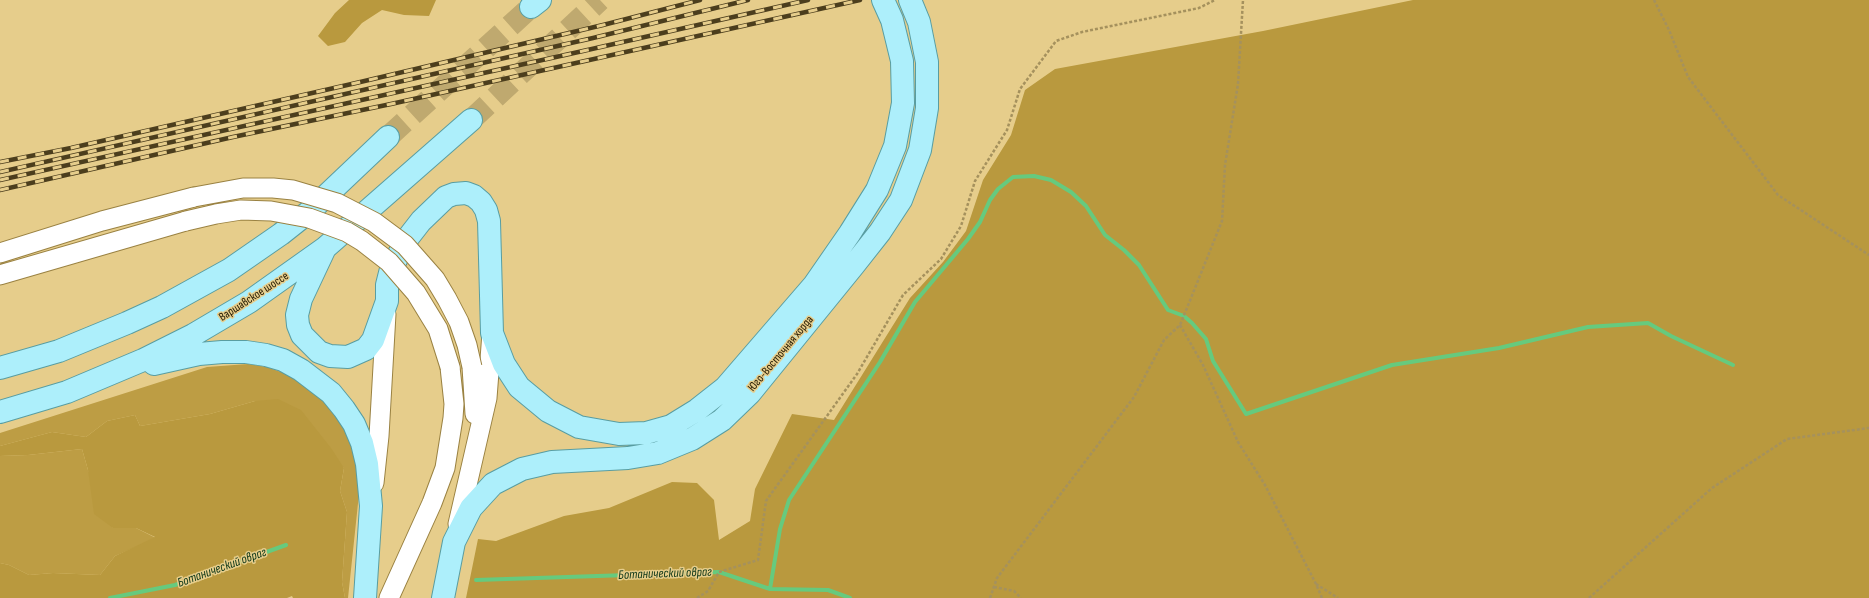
<!DOCTYPE html>
<html>
<head>
<meta charset="utf-8">
<style>
  body { margin:0 }
  canvas { display:block; background:#e6cd8b }
</style>
</head>
<body>
<canvas width="1869" height="598"></canvas>
<script>
const g = document.querySelector('canvas').getContext('2d');
g.lineJoin = 'round';
function paint(path, color) { g.fillStyle = color; g.fill(path, 'evenodd'); }
const poly = rows => new Path2D(rows.map(r => 'M' + r).join(''));
function stroke(path, color, width, dash) { g.strokeStyle = color; g.lineWidth = width; g.lineCap = dash ? 'butt' : 'round'; g.setLineDash(dash || []); g.stroke(path); }
function label(font, color, halo, rows, align = 'center') {
  g.font = font + ' "Sofia Sans Condensed",sans-serif'; g.lineWidth = 3; g.setLineDash([]); g.textBaseline = 'middle'; g.strokeStyle = halo; g.fillStyle = color; for (const [text, x, y, turn = 0] of rows) {
    g.save(); g.translate(x, y); g.rotate((+turn || 0) * Math.PI / 180); g.textAlign = isNaN(turn) ? turn : align; if (halo) g.strokeText(text, 0, 0); g.fillText(text, 0, 0); g.restore();
  }
}
paint(poly([
  [248,364,267,367,289,375,315,391,333,410,353,442,357,460,359,494,348,598,345,598,342,582,347,512,340,491,344,468,255,401,210,414,140,426,135,415,107,421,86,437,52,432,0,446,0,433,207,367],
  [82,449,88,470,113,528,136,528,156,538,115,556,100,575,53,573,29,575,9,565,0,563,0,456,28,455]
]), '#bd9d44');
paint(poly([
  [349,0,436,0,429,16,404,15,382,10,362,23,345,42,328,46,318,36,335,13],
  [1413,0,1869,0,1869,598,466,598,478,539,496,541,564,516,609,508,672,482,697,483,714,500,719,540,750,521,755,489,792,414,834,420,910,298,943,262,966,231,983,180,1011,135,1025,90,1055,69,1263,31],
  [278,399,301,410,331,448,344,468,340,491,347,512,342,582,345,598,293,598,292,596,287,598,0,598,0,563,9,565,29,575,53,573,100,575,115,556,155,537,136,528,113,528,94,514,88,470,82,449,28,455,0,456,0,446,52,432,86,437,107,421,135,415,140,426,210,414,255,401]
]), '#b9993e');
stroke(poly([
  [476,580,719,572,770,589,828,590,850,598],
  [770,589,780,529,789,500,880,362,915,302,968,239,980,222,990,200,998,189,1013,177,1034,176,1051,180,1071,192,1086,206,1105,235,1124,250,1139,265,1168,310,1184,316,1192,323,1206,339,1213,361,1246,414,1392,365,1499,348,1588,327,1648,323,1671,336,1733,365],
  [110,598,175,585,286,545]
]), '#66ca7e', 4);
stroke(poly([
  [471,120,600,0],
  [388,137,531,7]
]), '#bfa96f', 22, [22, 11]);
const tertiary = poly([
  [0,253,102,221,194,197],
  [0,275,186,221],
  [472,367,475,414],
  [374,483,379,436,386,314],
  [458,524,487,398,492,333],
  [389,598,432,503,445,468,453,418,454,404,450,367]
]);
const primary = poly([
  [531,7,540,0],
  [325,248,301,299,297,315,298,325,302,335,319,352,330,356,348,357,366,349,373,340,387,301,387,285,391,269,407,239,421,221,446,197,454,194,466,193,474,196,481,202,486,210,489,221,492,333,504,364,519,387,548,411,579,427,619,434,646,433,671,426,697,410,725,388,814,285,850,233,877,190,895,146,903,103,902,61,892,20,883,0],
  [154,364,199,354,222,352,246,352,266,355,283,360,301,370,331,393,344,409,354,424,362,443,367,464,371,506,365,598],
  [0,368,59,351,127,323,162,307,229,270,281,234,310,211,388,137],
  [0,412,67,392,143,360,193,335,249,302,325,248,471,120],
  [443,598,454,542,471,508,493,484,522,469,552,462,628,458,658,453,692,439,722,420,750,393,854,265,880,232,901,200,920,150,927,108,927,62,919,22,910,0]
]);
stroke(tertiary, '#9a8242', 21);
stroke(primary, '#599da1', 24);
stroke(poly([
  [1654,0,1669,30,1688,77,1778,195,1869,255],
  [1180,325,1203,365,1238,442,1265,485,1316,584,1322,598],
  [1316,584,1338,598],
  [994,587,1014,591,1021,598],
  [697,598,708,591,719,572,758,560,766,501,857,374,903,295,941,259,961,226,975,181,1007,130,1020,89,1056,41,1082,32,1199,8,1215,0],
  [990,598,997,578,1134,397,1164,340,1180,325,1189,303,1222,221,1225,165,1238,84,1243,0],
  [1589,598,1712,488,1787,439,1869,428]
]), '#a5915d', 2.5, [3, 2]);
stroke(tertiary, '#fff', 19);
stroke(primary, '#adeffb', 22);
const rail = poly([
  [0,162,71,148,356,83,603,25,700,0],
  [0,172,593,38,748,0],
  [0,180,583,51,808,0],
  [0,190,233,137,391,104,860,0]
]);
stroke(rail, '#4c3e1d', 4.5);
stroke(rail, '#e6cd8b', 3, [9]);
const tertiaryBridge = poly([
  [194,197,243,188,273,188,293,190,337,203,374,222,405,245,435,279,447,299,459,322,467,345,472,367],
  [186,221,216,214,241,210,271,211,309,218,347,232,362,241,389,262,416,293,438,329,450,367]
]);
stroke(tertiaryBridge, '#9a8242', 21, []);
stroke(tertiaryBridge, '#fff', 19);
label('12px', '#221800', '#e6cd8b', [
  ["Варшавское шоссе",254,297,-33],
  ["Юго-Восточная хорда",781,354,-50]
]);
label('italic 13px', '#0a3416', '#e6cd8b', [
  ["Ботанический овраг",222,568,-20],
  ["Ботанический овраг",665,574,-2]
]);
</script>
</body>
</html>
